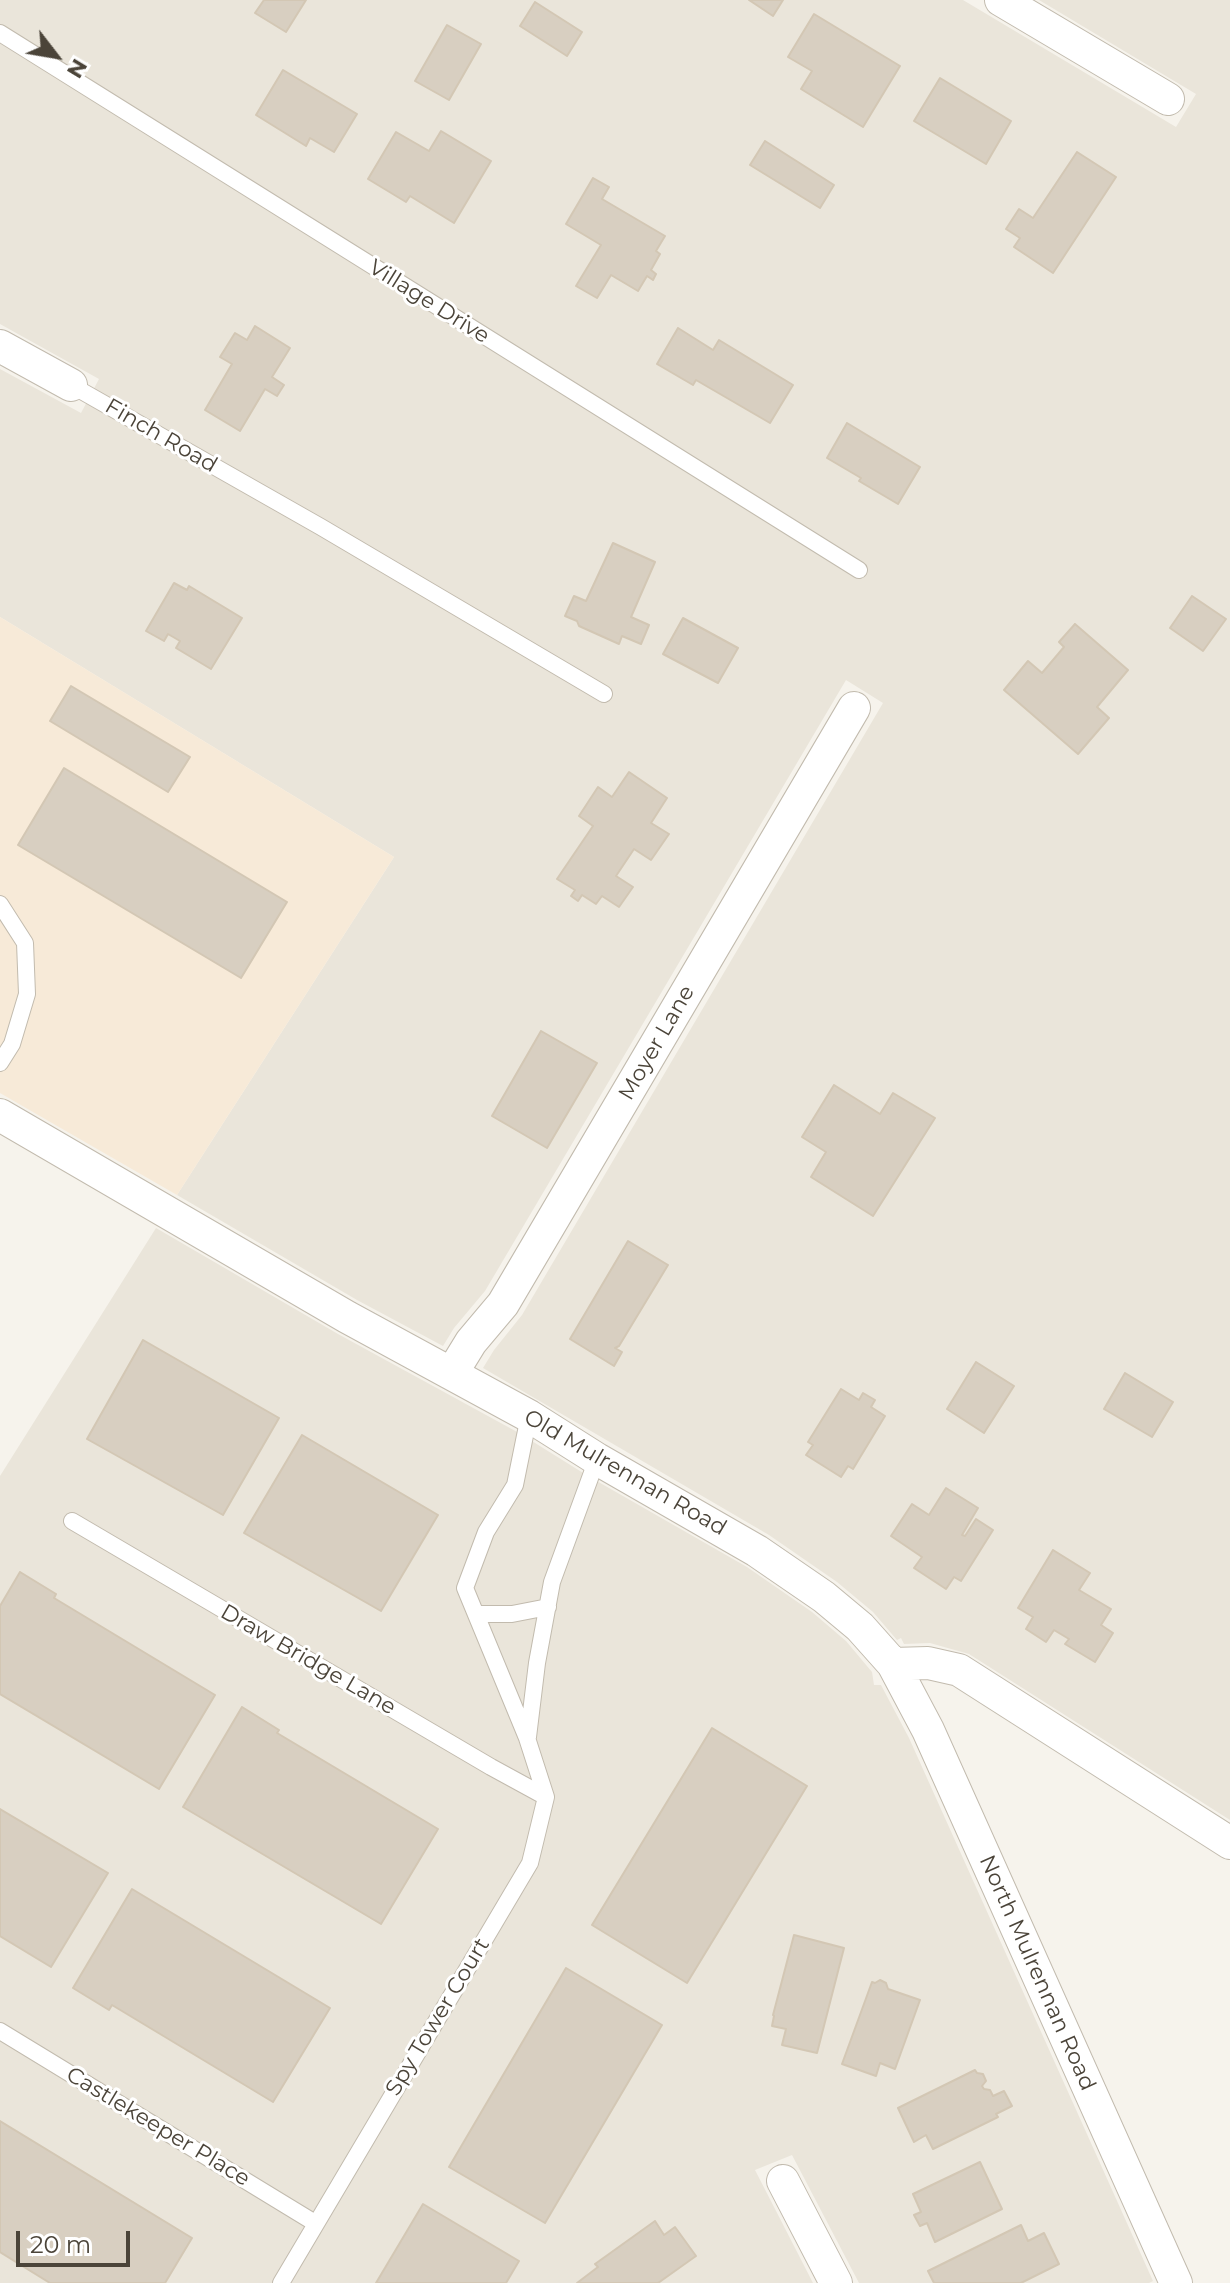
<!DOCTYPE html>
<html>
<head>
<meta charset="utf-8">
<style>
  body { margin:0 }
  #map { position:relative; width:1230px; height:2283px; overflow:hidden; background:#f6f3ec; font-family:Montserrat,sans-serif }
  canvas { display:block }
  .north { position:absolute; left:16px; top:16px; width:80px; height:80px; -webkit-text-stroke:6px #fff; paint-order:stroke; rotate:121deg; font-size:22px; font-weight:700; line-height:32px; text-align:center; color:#4b4439 }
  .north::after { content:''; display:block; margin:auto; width:28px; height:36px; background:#4b4439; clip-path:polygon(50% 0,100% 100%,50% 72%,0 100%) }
  .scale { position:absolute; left:16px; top:2231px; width:114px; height:36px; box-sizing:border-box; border:4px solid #4b4439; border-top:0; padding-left:10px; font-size:24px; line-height:28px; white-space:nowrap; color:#4b4439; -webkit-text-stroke:6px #fff; paint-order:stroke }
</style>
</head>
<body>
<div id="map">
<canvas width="1230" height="2283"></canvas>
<div class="north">N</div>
<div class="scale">20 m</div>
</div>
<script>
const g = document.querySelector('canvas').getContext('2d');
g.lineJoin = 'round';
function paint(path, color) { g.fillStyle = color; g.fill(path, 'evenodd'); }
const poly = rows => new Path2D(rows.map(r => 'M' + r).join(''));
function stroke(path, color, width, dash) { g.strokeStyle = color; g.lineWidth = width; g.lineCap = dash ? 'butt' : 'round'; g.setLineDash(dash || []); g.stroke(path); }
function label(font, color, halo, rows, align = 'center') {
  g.font = font + ' Montserrat,sans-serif'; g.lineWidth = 6; g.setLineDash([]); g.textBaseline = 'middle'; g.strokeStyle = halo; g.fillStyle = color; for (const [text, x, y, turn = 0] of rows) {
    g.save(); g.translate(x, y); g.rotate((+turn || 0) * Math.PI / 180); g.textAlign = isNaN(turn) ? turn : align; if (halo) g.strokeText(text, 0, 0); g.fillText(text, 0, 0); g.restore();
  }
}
paint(poly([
  [0,0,963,0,1176,127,1196,94,1039,0,1230,0,1230,1820,969,1654,930,1643,904,1644,901,1638,897,1640,873,1612,837,1582,769,1535,483,1368,494,1350,522,1315,883,703,846,680,485,1291,454,1328,443,1346,357,1300,177,1195,394,857,0,617,0,369,81,413,99,379,0,324],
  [156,1228,338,1334,519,1433,588,1476,747,1567,812,1612,846,1641,872,1672,874,1685,881,1685,909,1738,1153,2281,1149,2283,859,2283,792,2155,755,2170,813,2283,0,2283,0,1476]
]), '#eae5da');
paint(poly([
  [0,617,394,857,177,1195,0,1093]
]), '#f7ead8');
const building = poly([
  [264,0,306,0,286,32,255,13,264,0],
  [749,0,783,0,773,16,749,0],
  [535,2,582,32,567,56,520,26,535,2],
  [814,14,900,66,863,127,801,89,812,71,788,57,814,14],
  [447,25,481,44,449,100,415,81,447,25],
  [283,70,357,114,334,152,310,138,306,146,256,115,283,70],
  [940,78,1011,121,986,164,914,121,940,78],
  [441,131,491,161,454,223,410,196,406,202,368,179,396,132,429,151,441,131],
  [765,141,834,185,820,208,750,165,765,141],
  [1077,152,1116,177,1053,273,1014,247,1020,238,1006,229,1019,209,1033,218,1077,152],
  [593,178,609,187,602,199,665,236,656,251,660,254,651,270,656,274,653,280,647,276,638,291,611,275,597,298,576,286,601,245,566,224,593,178],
  [255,326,290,348,272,377,284,385,277,396,265,389,240,431,205,410,232,364,220,357,235,333,247,340,255,326],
  [678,328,713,350,719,340,793,385,770,423,696,380,693,385,657,364,678,328],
  [847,423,920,467,898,504,859,481,861,478,827,458,847,423],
  [613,543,655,562,631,617,649,625,641,644,622,636,619,644,579,626,577,621,565,616,574,596,586,601,613,543],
  [174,583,187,590,189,586,242,618,211,669,176,648,180,641,168,634,164,641,146,631,174,583],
  [1192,596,1226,619,1203,651,1170,628,1192,596],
  [683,618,738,648,718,683,663,654,683,618],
  [1075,624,1128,670,1097,707,1109,718,1078,754,1004,690,1028,661,1042,673,1064,647,1059,642,1075,624],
  [71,686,190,757,168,792,50,721,71,686],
  [64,768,287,902,241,978,18,845,64,768],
  [629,772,667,798,651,823,669,834,651,860,634,849,616,876,633,887,619,907,602,896,596,904,582,895,578,901,571,896,575,890,557,879,593,826,579,816,598,787,612,797,629,772],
  [541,1031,597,1063,547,1148,492,1116,541,1031],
  [834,1085,880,1114,893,1093,935,1118,873,1216,811,1177,826,1152,802,1137,834,1085],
  [628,1241,668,1265,619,1346,615,1348,622,1352,614,1366,570,1339,628,1241],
  [143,1340,279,1418,223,1515,87,1439,143,1340],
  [976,1362,1014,1386,984,1433,947,1409,976,1362],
  [1125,1373,1173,1402,1152,1437,1104,1409,1125,1373],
  [841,1389,859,1400,863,1393,875,1400,871,1407,885,1416,853,1469,848,1466,841,1477,806,1455,813,1445,808,1442,841,1389],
  [302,1435,438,1515,381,1611,244,1533,302,1435],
  [946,1488,978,1508,962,1535,965,1536,976,1519,993,1530,961,1581,954,1577,946,1589,914,1568,922,1557,891,1536,912,1504,929,1515,946,1488],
  [1053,1550,1090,1573,1079,1590,1111,1609,1101,1625,1113,1633,1095,1662,1065,1644,1069,1639,1054,1630,1046,1642,1026,1629,1033,1617,1018,1608,1053,1550],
  [20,1572,56,1594,54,1598,215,1695,159,1789,0,1694,0,1606,20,1572],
  [242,1707,279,1730,277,1733,438,1829,381,1924,183,1807,242,1707],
  [712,1728,807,1786,687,1983,592,1925,712,1728],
  [0,1809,108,1873,51,1967,0,1936,0,1809],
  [132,1889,330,2008,273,2102,112,2005,109,2010,73,1988,132,1889],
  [794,1935,844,1948,817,2053,782,2045,786,2029,772,2026,774,2016,773,2015,794,1935],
  [566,1968,662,2025,545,2223,449,2167,566,1968],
  [880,1980,886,1983,888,1989,920,2000,895,2069,880,2063,876,2076,842,2064,872,1982,875,1983,880,1980],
  [975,2070,977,2073,983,2074,986,2081,982,2086,984,2089,990,2090,993,2096,1004,2091,1012,2106,996,2114,998,2117,933,2149,926,2135,914,2142,898,2108,975,2070],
  [0,2121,192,2238,165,2283,50,2283,0,2252,0,2121],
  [980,2162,1002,2209,935,2242,927,2223,920,2226,914,2215,921,2212,913,2194,980,2162],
  [423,2204,519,2261,506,2283,376,2283,423,2204],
  [655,2221,664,2235,675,2227,696,2256,658,2283,577,2283,598,2267,595,2264,655,2221],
  [1021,2225,1028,2241,1044,2233,1059,2264,1021,2283,934,2283,928,2271,1021,2225]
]);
paint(building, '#d8cfc1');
stroke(building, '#d3c7b4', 2);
const service = poly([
  [0,33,859,570],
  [71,385,321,527,604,694],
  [0,904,25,943,27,994,12,1044,0,1063],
  [72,1521,491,1767,546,1797],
  [476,1614,512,1614,548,1607],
  [528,1737,537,1663,552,1582,597,1459],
  [0,2031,315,2223],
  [281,2283,530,1863,546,1797,527,1738,465,1588,486,1532,515,1485,529,1416]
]);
const minor = poly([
  [1001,0,1168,99],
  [0,346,71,385],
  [0,1115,347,1317,529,1416,597,1459,757,1551,824,1597,860,1627,893,1664,928,1730,1176,2283],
  [452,1373,471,1342,503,1304,854,708],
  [893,1664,928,1663,959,1670,1230,1843],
  [783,2181,836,2283]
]);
stroke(service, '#c2bbae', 18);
stroke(minor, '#c2bbae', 34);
stroke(service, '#fff', 16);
stroke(minor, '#fff', 32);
label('22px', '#4b4439', '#fff', [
  ["Village Drive",429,302,32],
  ["Finch Road",161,436,30],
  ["Moyer Lane",657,1043,-60],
  ["Old Mulrennan Road",625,1473,30],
  ["Draw Bridge Lane",308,1660,30],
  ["North Mulrennan Road",1037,1973,66],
  ["Spy Tower Court",438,2017,-59],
  ["Castlekeeper Place",158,2127,31]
]);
</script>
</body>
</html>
